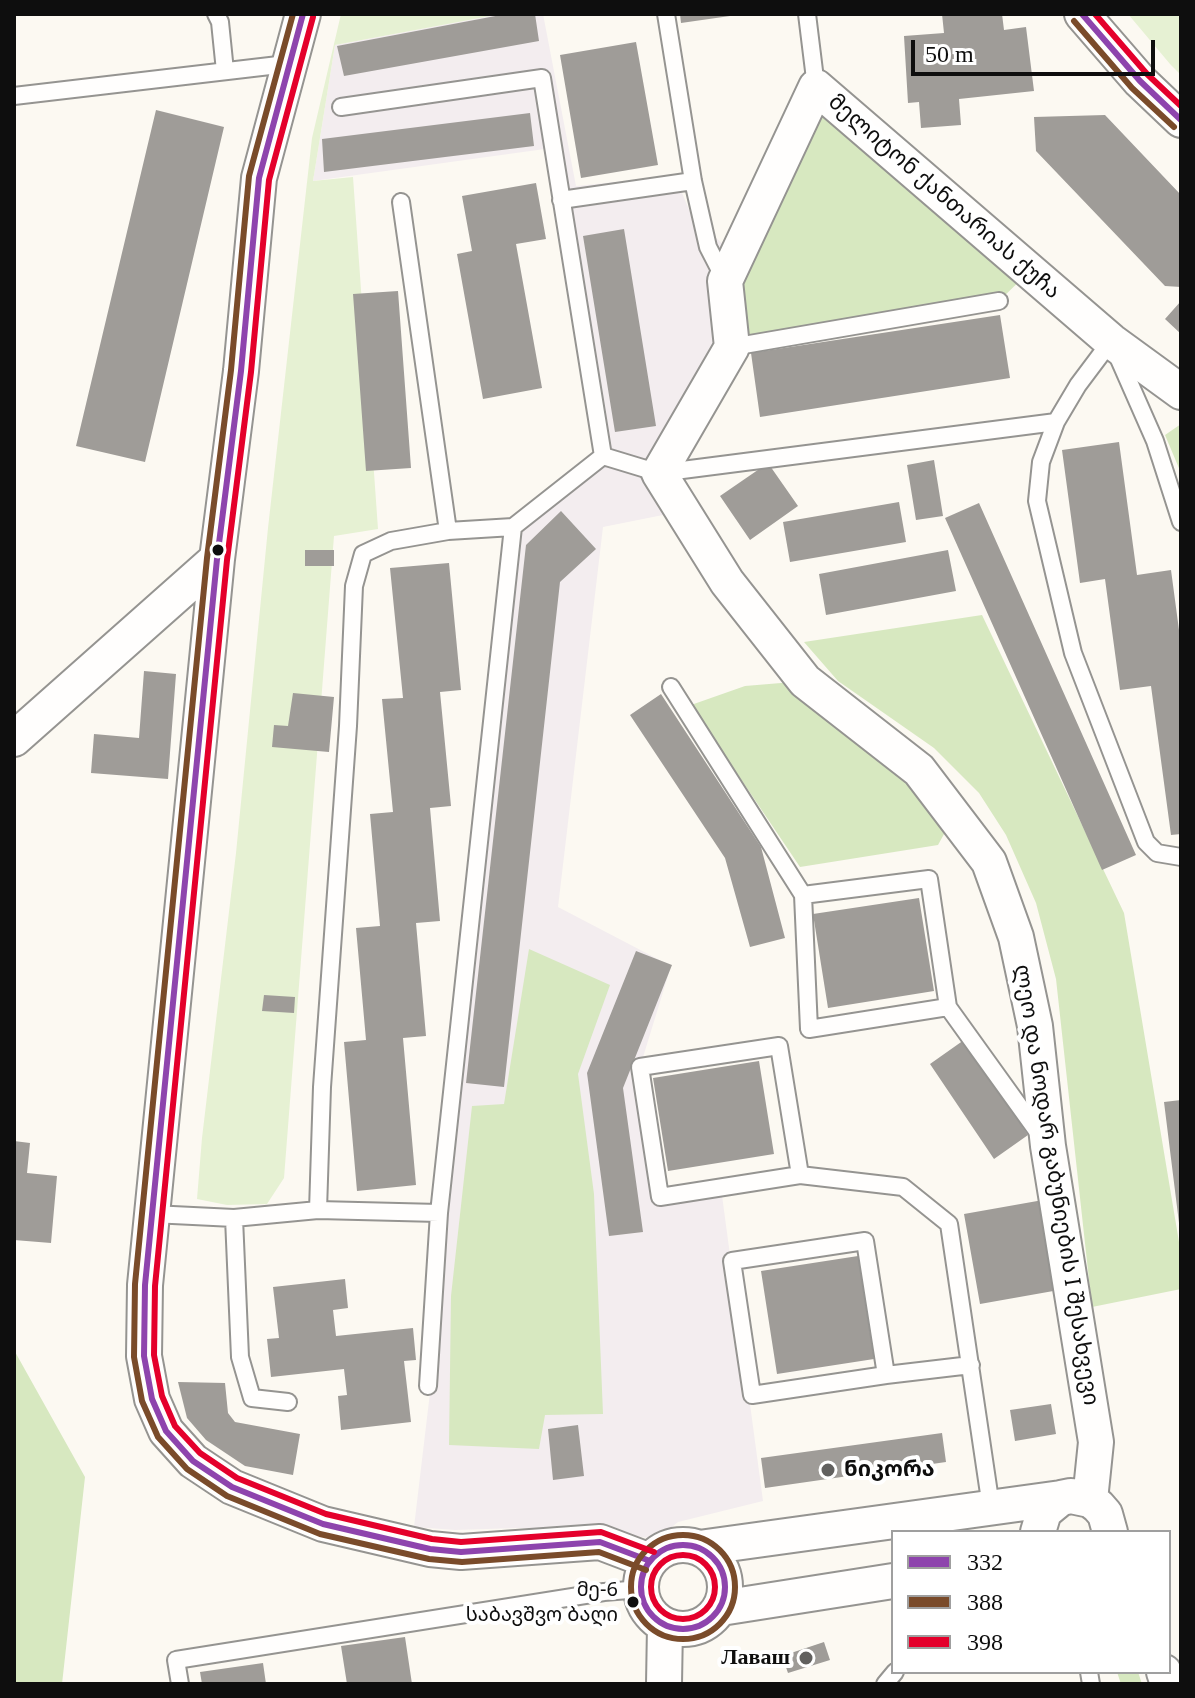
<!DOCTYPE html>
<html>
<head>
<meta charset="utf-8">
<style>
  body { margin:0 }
  #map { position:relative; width:1195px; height:1698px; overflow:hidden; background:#fcf9f2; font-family:Georgia,serif }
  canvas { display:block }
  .frame { position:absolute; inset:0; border:16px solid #0e0e0e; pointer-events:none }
  .legend { position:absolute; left:891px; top:1530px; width:280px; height:144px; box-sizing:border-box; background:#fff; border:2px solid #9f9f9f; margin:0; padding:10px 14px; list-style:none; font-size:24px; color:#0e0e0e }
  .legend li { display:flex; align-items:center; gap:16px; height:40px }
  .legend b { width:40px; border:2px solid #9f9f9f }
  .scale { position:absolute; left:911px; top:40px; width:244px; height:36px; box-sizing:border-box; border:4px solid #0e0e0e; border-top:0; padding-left:10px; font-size:24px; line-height:28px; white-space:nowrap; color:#0e0e0e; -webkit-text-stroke:6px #fff; paint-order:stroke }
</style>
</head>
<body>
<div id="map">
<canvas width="1195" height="1698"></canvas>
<div class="frame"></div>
<ul class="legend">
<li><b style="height:10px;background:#8e44ad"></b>332</li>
<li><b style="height:10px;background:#7a4b2a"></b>388</li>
<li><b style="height:10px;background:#e4002b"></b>398</li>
</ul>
<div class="scale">50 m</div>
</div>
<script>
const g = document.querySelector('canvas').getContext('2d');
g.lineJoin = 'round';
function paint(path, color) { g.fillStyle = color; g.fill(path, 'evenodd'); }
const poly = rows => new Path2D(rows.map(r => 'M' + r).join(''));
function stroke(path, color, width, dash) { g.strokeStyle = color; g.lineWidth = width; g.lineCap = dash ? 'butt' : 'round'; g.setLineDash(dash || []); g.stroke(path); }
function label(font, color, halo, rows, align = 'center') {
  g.font = font + ' Georgia,"Noto Sans Georgian",serif'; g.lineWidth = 8; g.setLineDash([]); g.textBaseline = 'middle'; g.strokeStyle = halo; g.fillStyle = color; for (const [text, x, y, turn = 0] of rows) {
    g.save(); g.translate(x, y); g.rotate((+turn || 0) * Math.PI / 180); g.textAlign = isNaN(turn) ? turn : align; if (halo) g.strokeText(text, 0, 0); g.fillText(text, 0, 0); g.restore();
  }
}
paint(poly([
  [501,14,543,14,576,186,675,176,692,217,731,251,732,347,659,473,683,511,603,527,558,907,671,966,640,1067,660,1197,721,1188,763,1501,678,1522,657,1539,602,1532,519,1528,455,1530,414,1527,434,1359,513,527,603,456,552,148,313,181,335,45]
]), '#f3edef');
paint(poly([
  [341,14,501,14,335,45,313,181,353,177,378,529,334,536,284,1178,267,1204,227,1205,197,1199,202,1138,236,853,268,528,312,138],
  [1128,14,1181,14,1181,75,1170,64]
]), '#e6f1d3');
paint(poly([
  [816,87,1030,271,999,301,732,347,731,251],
  [1181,424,1181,473,1165,435],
  [982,615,1124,913,1181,1254,1181,1289,1092,1307,1056,979,1036,903,1006,835,979,793,934,748,838,681,804,642],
  [805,681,954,816,938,845,800,867,691,705,745,686],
  [529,949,610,985,578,1074,594,1194,603,1414,545,1415,539,1449,449,1445,451,1296,472,1106,504,1104],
  [14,1350,85,1477,62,1684,14,1684],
  [1117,1672,1138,1672,1142,1684,1121,1684]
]), '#d7e8c0');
paint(poly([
  [506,14,535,14,539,41,344,76,337,46],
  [680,14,730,14,730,16,681,23],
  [942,14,1002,14,1004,30,1026,27,1034,91,959,99,961,125,921,128,919,102,908,103,904,36,944,33],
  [636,42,658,165,581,178,560,55],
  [156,110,224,127,145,462,76,446],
  [530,113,534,146,324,172,322,139],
  [1105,115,1181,195,1181,287,1165,286,1036,151,1034,117],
  [536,183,546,239,516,244,542,388,483,399,457,254,472,251,462,196],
  [624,229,656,426,615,432,583,236],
  [398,291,411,468,366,471,353,294],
  [1181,301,1181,334,1165,319],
  [1000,315,1010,378,760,417,751,353],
  [1119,442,1137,575,1171,570,1181,645,1181,834,1171,835,1151,686,1120,690,1105,579,1080,583,1062,450],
  [934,460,943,516,916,520,907,465],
  [768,463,798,506,750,540,720,496],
  [899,502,906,542,790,562,783,522],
  [979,503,1136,855,1102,870,945,518],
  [561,511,596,549,560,582,504,1087,466,1083,526,545],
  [305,550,334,550,334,566,305,566],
  [948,550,956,591,826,615,819,574],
  [449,563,461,690,440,692,451,806,430,808,440,921,416,923,426,1036,403,1038,416,1185,357,1191,344,1042,366,1040,356,928,380,926,370,814,393,812,382,699,403,698,390,568],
  [144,671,176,674,168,779,91,773,94,734,139,738],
  [293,693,334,697,329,752,272,747,274,725,288,726],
  [661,694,761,847,785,938,750,947,725,858,630,715],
  [919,898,934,991,828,1008,813,914],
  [636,951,672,965,623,1088,643,1232,609,1236,587,1073],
  [264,995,295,997,294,1013,262,1011],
  [964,1040,1028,1135,994,1159,930,1064],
  [759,1061,774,1154,668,1171,653,1078],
  [1181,1100,1181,1223,1179,1223,1164,1102],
  [14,1141,30,1143,27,1173,57,1176,51,1243,14,1240],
  [1043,1200,1059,1290,980,1304,964,1214],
  [858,1256,874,1359,777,1374,761,1271],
  [345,1279,348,1308,333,1310,336,1336,413,1328,416,1360,404,1361,411,1422,341,1430,338,1396,347,1395,344,1369,271,1377,267,1339,279,1338,273,1287],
  [178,1382,225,1383,228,1413,235,1422,300,1434,293,1475,245,1466,206,1440,187,1418],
  [1051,1404,1056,1434,1015,1441,1010,1410],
  [578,1425,584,1476,553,1480,548,1429],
  [942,1433,946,1462,765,1488,761,1458],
  [405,1637,412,1684,347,1684,341,1646],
  [824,1642,830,1660,788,1673,782,1656],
  [263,1663,266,1684,202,1684,200,1672]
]), '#9f9c98');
const lane = poly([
  [216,14,220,22,225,71],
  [666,14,693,181,708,247,725,280],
  [807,14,816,87],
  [14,96,287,64],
  [341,107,542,78,603,456],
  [561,200,693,181],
  [401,202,448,531],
  [732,347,999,301],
  [1056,422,1041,462,1037,501,1073,653,1146,842,1157,853,1181,857],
  [671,687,803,895],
  [948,1007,809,1029,803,895,929,879,948,1007,1040,1135],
  [800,1175,779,1046,640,1067,660,1197,800,1175,903,1187,949,1224,991,1507],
  [318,1210,439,1213],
  [152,1214,234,1218,318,1210,322,1087,348,726,354,586,363,554,391,541,448,531,513,527],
  [234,1218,240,1357,252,1398,288,1402],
  [886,1375,865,1241,732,1261,752,1395,886,1375,971,1365],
  [428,1386,439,1213,513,527,603,456,659,473,1056,422,1078,385,1111,341,1155,441,1181,522],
  [1089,1672,1091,1684],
  [180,1684,176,1660,604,1592,641,1589],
  [885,1684,895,1672]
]);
const street = poly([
  [303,14,259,178,241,371,217,559,145,1285,144,1356,152,1399,166,1431,193,1461,232,1487,323,1524,430,1549,461,1552,600,1542,650,1561],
  [1082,14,1140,81,1181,120],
  [14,739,217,559],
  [1090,1500,1096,1442,1048,1146,1035,1026,1016,937,989,862,919,770,805,681,727,582,659,473,732,347,725,281,816,87,1111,341,1181,392],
  [1038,1532,1044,1512,1061,1498,1071,1496,1090,1500,1098,1506,1105,1514,1110,1532],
  '641 1587a42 42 0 1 1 84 0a42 42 0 1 1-84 0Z',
  [699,1548,1061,1498],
  [721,1608,893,1581],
  [1164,1672,1168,1684],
  [664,1684,665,1626]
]);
stroke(lane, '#959491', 20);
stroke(street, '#959491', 38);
stroke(lane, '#fffefd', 16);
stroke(street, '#fffefd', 34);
stroke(poly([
  [303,14,259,178,241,371,217,559,145,1285,144,1356,152,1399,166,1431,193,1461,232,1487,323,1524,430,1549,461,1552,600,1542,650,1561],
  [1082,14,1140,81,1181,120],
  '641 1587a42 42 0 1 1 84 0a42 42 0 1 1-84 0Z'
]), '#8e44ad', 6);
stroke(poly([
  [293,14,249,176,231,370,207,558,135,1284,134,1357,142,1401,158,1437,187,1469,227,1496,320,1534,429,1559,462,1562,599,1552,646,1570],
  [1074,21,1132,88,1174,127],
  '631 1587a52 52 0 1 1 104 0a52 52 0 1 1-104 0Z'
]), '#7a4b2a', 6);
stroke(poly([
  [1095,14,1147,74,1181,106],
  [313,17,269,180,251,372,227,560,155,1286,154,1355,162,1396,175,1426,200,1453,237,1478,326,1514,432,1539,461,1542,601,1532,654,1552],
  '651 1587a32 32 0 1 1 64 0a32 32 0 1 1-64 0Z'
]), '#e4002b', 6);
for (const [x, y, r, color] of [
  [218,550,7,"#0e0e0e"],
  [828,1470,8,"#61605e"],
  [633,1602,7,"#0e0e0e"],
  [806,1658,8,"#61605e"]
]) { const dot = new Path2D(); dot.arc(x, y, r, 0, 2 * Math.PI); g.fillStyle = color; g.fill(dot); stroke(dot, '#fff', 3); }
label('20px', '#0e0e0e', '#fff', [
  ["მე-6",618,1590],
  ["საბავშვო ბაღი",618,1615]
], 'right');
label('22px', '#0e0e0e', '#fff', [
  ["მელიტონ ქანთარიას ქუჩა",944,197,41],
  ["ლეო და ნოდარ გაბუნიების I შესახვევი",1056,1185,81]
]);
label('bold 22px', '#0e0e0e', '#fff', [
  ["ნიკორა",844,1470],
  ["Лаваш",790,1658,"right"]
], 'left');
</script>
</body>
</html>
